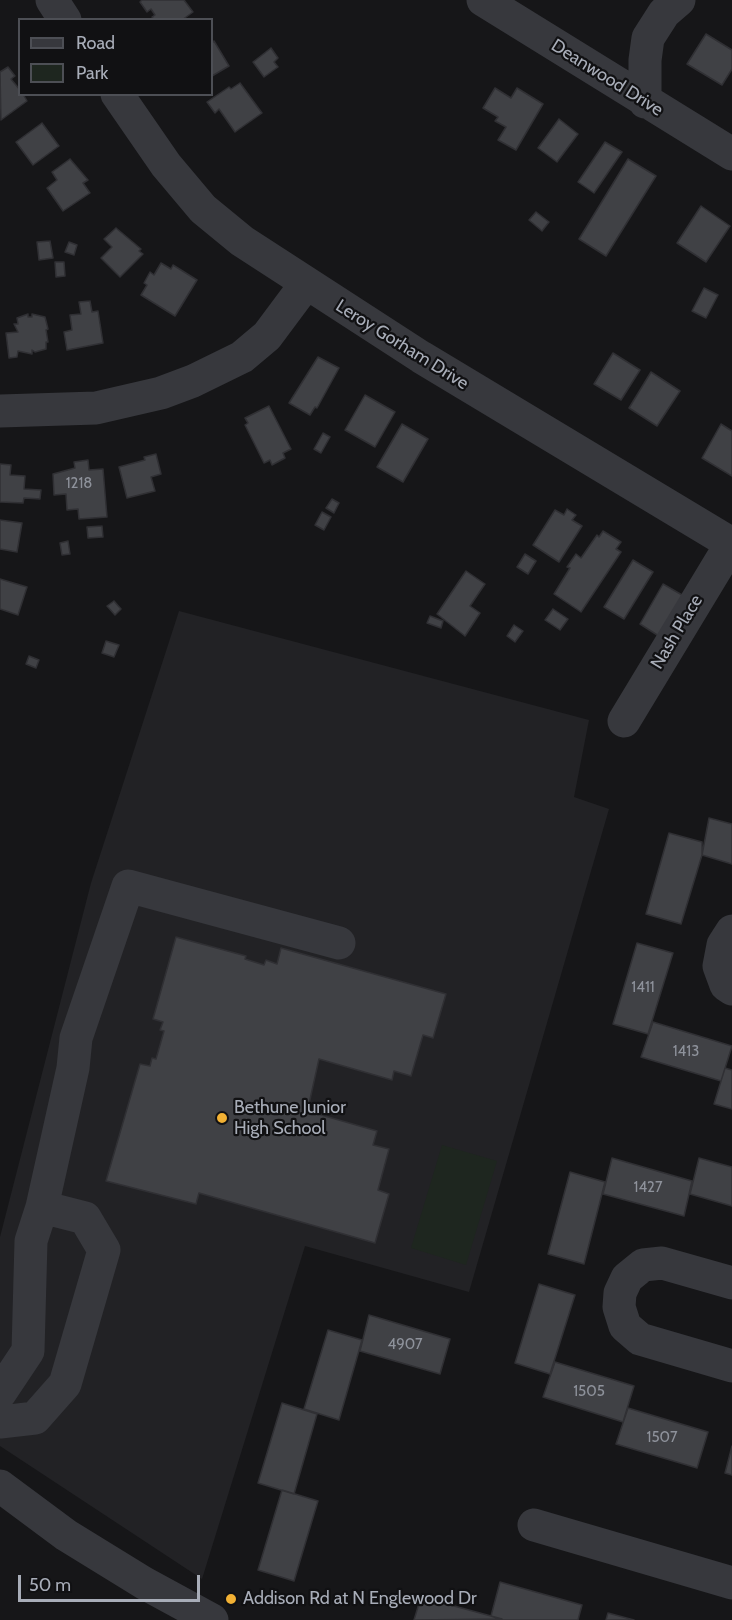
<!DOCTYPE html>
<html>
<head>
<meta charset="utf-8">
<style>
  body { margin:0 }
  #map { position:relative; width:732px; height:1620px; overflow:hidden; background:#161618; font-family:Cabin,sans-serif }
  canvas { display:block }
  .legend { position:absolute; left:18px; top:18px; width:195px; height:78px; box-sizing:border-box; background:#111113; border:2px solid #4d4f55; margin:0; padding:8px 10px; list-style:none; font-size:18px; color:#a8adb8 }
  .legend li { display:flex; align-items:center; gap:12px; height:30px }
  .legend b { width:30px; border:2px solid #4d4f55 }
  .scale { position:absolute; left:18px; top:1575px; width:182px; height:27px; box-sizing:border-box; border:3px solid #a8adb8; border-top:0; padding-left:8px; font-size:18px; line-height:21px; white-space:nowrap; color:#a8adb8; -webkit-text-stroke:4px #111113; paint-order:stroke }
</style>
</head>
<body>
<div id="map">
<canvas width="732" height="1620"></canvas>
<ul class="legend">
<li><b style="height:8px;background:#37383d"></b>Road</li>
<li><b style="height:16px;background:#1e261f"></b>Park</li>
</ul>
<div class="scale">50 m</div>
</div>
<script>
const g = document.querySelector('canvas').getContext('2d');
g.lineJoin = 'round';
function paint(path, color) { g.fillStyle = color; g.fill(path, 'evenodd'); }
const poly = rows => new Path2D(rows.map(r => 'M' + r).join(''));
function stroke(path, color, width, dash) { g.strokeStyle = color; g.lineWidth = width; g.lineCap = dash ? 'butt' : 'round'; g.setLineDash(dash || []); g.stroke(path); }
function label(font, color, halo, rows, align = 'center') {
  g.font = font + ' Cabin,sans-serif'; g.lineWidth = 4.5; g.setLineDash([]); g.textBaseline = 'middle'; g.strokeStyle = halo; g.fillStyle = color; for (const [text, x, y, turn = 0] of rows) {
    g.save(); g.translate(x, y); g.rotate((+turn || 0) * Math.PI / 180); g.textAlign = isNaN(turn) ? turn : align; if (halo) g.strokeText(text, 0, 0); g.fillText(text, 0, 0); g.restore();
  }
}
paint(poly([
  [179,611,589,720,574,797,609,809,469,1292,305,1246,202,1579,0,1446,0,1237,91,883]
]), '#222225');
paint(poly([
  [442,1145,497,1161,466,1265,411,1248]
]), '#1e261f');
const building = poly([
  [142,0,184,0,193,12,182,20,154,20,152,17,155,15,151,9,147,12,140,2,142,0],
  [706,34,732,50,732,69,722,85,687,64,706,34],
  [214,41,229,66,212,76,212,43,214,41],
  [271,48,278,58,274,62,278,67,264,77,253,62,271,48],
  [8,67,15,76,11,79,20,90,20,94,23,94,27,101,1,120,0,72,8,67],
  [240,83,262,113,235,132,219,109,215,113,207,102,229,87,231,89,240,83],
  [495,88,511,98,517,88,543,104,516,150,498,140,506,127,495,121,498,117,483,108,495,88],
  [559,119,578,134,557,162,538,148,559,119],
  [42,123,59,146,33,165,16,142,42,123],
  [605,142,622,152,594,193,578,182,605,142],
  [70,159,88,180,83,183,90,193,63,211,47,188,57,180,52,172,70,159],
  [628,159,656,176,606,256,579,239,628,159],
  [701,206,730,226,706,262,677,243,701,206],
  [536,212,549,222,542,231,529,220,536,212],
  [116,228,141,249,139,251,143,254,120,277,101,258,112,247,104,239,116,228],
  [50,241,53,258,39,260,37,242,50,241],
  [69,242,77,245,74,255,65,252,69,242],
  [55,262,64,262,65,276,56,277,55,262],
  [161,263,171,269,173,265,197,280,175,316,141,295,147,285,144,283,150,272,154,275,161,263],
  [704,288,718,295,706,318,692,311,704,288],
  [90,301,92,312,98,311,103,343,67,350,64,332,72,330,70,315,81,314,79,302,90,301],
  [28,314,28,317,32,317,32,314,45,317,48,329,46,330,48,342,46,342,46,349,35,352,32,350,32,354,18,351,17,357,9,358,6,333,18,332,14,324,18,324,17,318,28,314],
  [613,353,640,370,621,400,594,384,613,353],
  [318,357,339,368,317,408,315,407,310,415,289,403,318,357],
  [651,372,680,391,657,426,629,408,651,372],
  [365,395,395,412,375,447,345,430,365,395],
  [269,406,291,449,283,453,285,458,272,465,270,460,264,463,245,425,248,423,245,418,269,406],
  [402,424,428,439,403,482,377,467,402,424],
  [721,424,732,431,732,476,702,458,721,424],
  [323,433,330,437,321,453,314,449,323,433],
  [156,454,161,474,151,477,155,491,127,498,119,467,145,460,144,457,156,454],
  [88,460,89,470,103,469,107,517,79,519,78,509,67,510,66,494,54,495,53,474,75,468,74,462,88,460],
  [0,464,11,465,10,475,25,476,24,489,41,490,40,499,24,498,23,503,0,502,0,464],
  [332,499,339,503,334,513,326,508,332,499],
  [567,509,576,515,572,520,582,526,559,562,533,545,555,510,564,515,567,509],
  [322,512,331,517,324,530,315,525,322,512],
  [0,520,22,523,17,552,0,549,0,520],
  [102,526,103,537,88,538,87,527,102,526],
  [603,531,621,542,616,549,621,552,581,612,554,594,570,568,567,567,576,554,581,558,597,535,599,537,603,531],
  [68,541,70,554,62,555,60,543,68,541],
  [525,554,536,561,528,574,517,567,525,554],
  [633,560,653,572,624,619,604,607,633,560],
  [466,571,485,584,470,606,480,613,465,636,437,614,466,571],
  [0,579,27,587,18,615,0,609,0,579],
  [663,584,689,599,665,640,640,624,663,584],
  [114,601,121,609,115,615,107,606,114,601],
  [553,609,568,619,560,630,545,620,553,609],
  [430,616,443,621,441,628,427,623,430,616],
  [514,625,523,631,515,642,507,636,514,625],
  [106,641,119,645,114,657,102,653,106,641],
  [29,656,39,660,36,668,26,664,29,656],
  [709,818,732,824,732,864,702,855,709,818],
  [669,833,702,842,702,855,681,924,646,914,669,833],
  [176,937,246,956,245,959,264,965,266,960,277,964,281,948,446,994,433,1038,423,1035,411,1076,394,1071,392,1080,319,1059,309,1104,306,1102,304,1110,377,1131,373,1145,389,1149,378,1190,389,1194,375,1243,199,1193,196,1204,106,1181,140,1064,150,1066,152,1058,156,1059,164,1031,160,1030,163,1022,153,1019,176,937],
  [637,943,673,953,648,1034,613,1024,637,943],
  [653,1022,732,1046,721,1081,641,1057,653,1022],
  [725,1068,732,1070,732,1109,714,1104,725,1068],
  [612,1158,692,1181,684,1216,603,1194,612,1158],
  [699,1158,732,1167,732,1206,690,1194,699,1158],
  [570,1172,605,1182,584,1264,548,1254,570,1172],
  [539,1284,575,1295,550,1374,515,1363,539,1284],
  [369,1315,450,1339,440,1374,360,1351,369,1315],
  [328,1330,362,1340,339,1420,304,1409,328,1330],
  [555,1362,634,1386,623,1422,543,1397,555,1362],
  [282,1403,317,1414,294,1494,258,1483,282,1403],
  [628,1408,708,1432,697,1468,616,1444,628,1408],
  [732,1446,732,1475,725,1473,732,1446],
  [282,1490,318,1501,294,1581,258,1570,282,1490],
  [500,1582,582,1605,578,1620,502,1620,491,1616,500,1582],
  [421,1597,491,1616,502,1619,414,1620,421,1597],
  [608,1613,634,1620,606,1620,608,1613]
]);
paint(building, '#404145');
stroke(building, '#303034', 1.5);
stroke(poly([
  [52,0,65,20],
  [483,0,732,154],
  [117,94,166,165,203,209,242,241,421,357,732,544],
  [645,102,645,60,648,38,664,13,679,0],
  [0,411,96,408,161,393,193,381,242,357,267,336,305,285],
  [624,721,731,544],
  [732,931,723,945,719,966,726,985,732,989],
  [732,1283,662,1263,643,1265,627,1278,620,1293,619,1307,625,1326,640,1339,732,1366],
  [0,1393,28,1351,31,1241,42,1207],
  [0,1422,35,1418,65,1384,104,1250,85,1218,42,1207,73,1068,76,1038,128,886,339,943],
  [0,1486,66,1535,144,1583,212,1620],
  [534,1525,732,1583]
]), '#37383d', 33);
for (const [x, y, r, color] of [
  [222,1118,6,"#f2b134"],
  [231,1599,6,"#f2b134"]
]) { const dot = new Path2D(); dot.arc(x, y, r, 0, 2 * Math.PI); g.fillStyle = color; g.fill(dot); stroke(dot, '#111113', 2); }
label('15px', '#8e929b', null, [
  ["1218",79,484],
  ["1411",643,988],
  ["1413",686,1052],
  ["1427",648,1188],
  ["4907",405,1345],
  ["1505",589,1392],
  ["1507",662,1438]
]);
label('18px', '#a8adb8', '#111113', [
  ["Deanwood Drive",607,78,32],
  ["Leroy Gorham Drive",402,345,32],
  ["Nash Place",677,632,-59]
]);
label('18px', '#a8adb8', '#111113', [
  ["Bethune Junior",234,1108],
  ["High School",234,1129],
  ["Addison Rd at N Englewood Dr",243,1599]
], 'left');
</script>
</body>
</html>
